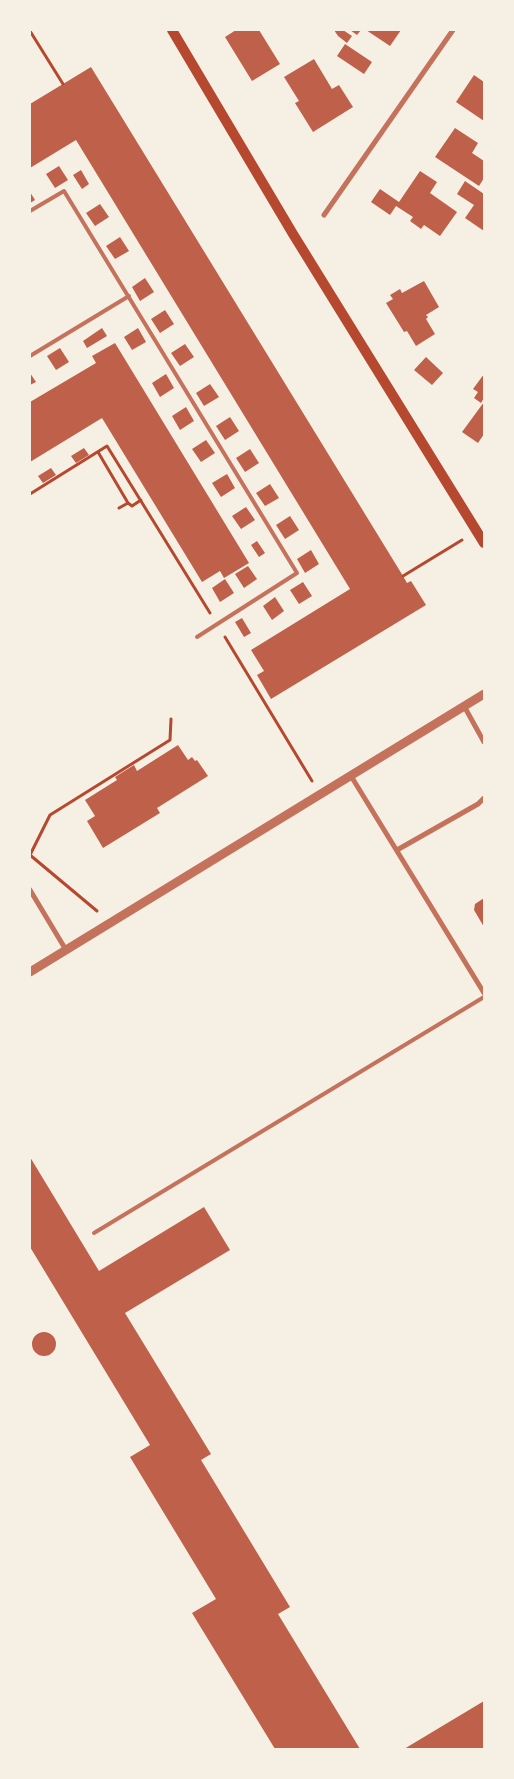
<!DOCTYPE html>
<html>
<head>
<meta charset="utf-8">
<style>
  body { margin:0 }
  #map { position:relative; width:514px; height:1779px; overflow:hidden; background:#f6efe4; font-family:"Work Sans",sans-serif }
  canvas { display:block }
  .frame { position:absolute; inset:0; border:31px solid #f6efe4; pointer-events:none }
</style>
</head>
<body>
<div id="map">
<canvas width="514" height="1779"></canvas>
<div class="frame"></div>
</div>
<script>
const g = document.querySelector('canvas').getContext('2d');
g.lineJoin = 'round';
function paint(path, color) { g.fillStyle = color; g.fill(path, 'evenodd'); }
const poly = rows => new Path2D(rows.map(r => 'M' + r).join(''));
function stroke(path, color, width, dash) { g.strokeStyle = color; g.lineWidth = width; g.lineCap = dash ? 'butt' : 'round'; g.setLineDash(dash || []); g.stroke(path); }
paint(poly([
  [236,30,259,30,280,64,252,81,225,37],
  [334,30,343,30,352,36,347,43,338,36],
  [350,30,361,30,357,35],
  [366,30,401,30,390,46],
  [345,44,372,62,364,74,337,56],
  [314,59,332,89,339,85,353,107,313,132,295,103,299,101,284,77],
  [91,67,403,576,407,583,411,581,426,605,271,699,257,675,264,671,251,650,350,589,76,140,30,168,30,104],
  [474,75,484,82,484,121,456,102],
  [455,128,478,143,472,153,484,161,484,178,479,186,435,157],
  [59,166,68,180,55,188,46,174],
  [81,170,89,184,82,189,73,175],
  [420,171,437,182,430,193,457,212,440,236,424,225,421,229,410,221,413,217,396,206,390,215,371,202,380,189,399,202],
  [465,181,484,194,484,231,465,218,474,205,457,194],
  [30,192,35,200,30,203],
  [100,204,109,217,95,226,86,213],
  [120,237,129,251,115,259,106,246],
  [145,278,154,292,140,301,132,287],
  [424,281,439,307,426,315,428,317,426,319,435,334,416,346,407,331,404,332,386,303,393,299,390,295,400,289,402,293],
  [165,310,174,324,160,333,151,319],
  [102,328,107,336,87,348,83,341],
  [138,328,146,342,132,350,124,337],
  [115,343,249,563,224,578,220,571,202,582,102,418,30,462,30,402,96,363,92,356],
  [185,344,194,357,180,366,171,353],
  [60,348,69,362,56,370,47,356],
  [426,357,443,373,432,385,414,370],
  [30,373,36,382,30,385],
  [166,374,174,388,160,397,152,383],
  [484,374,484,398,481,403,474,398,478,392,473,389],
  [210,384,219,397,204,406,196,393],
  [484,402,484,434,478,443,462,432],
  [186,407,194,421,180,430,172,416],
  [230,417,239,431,225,440,216,426],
  [206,440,215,453,201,462,192,449],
  [84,448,89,455,76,463,71,456],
  [250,449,259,463,245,472,236,458],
  [51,468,56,475,43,483,38,476],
  [227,474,235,488,221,497,212,483],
  [270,484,279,498,265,506,256,493],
  [246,507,255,520,241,529,232,516],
  [290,516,299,530,285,539,276,525],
  [257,541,265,553,259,557,251,545],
  [311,550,319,564,305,573,297,559],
  [248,566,257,579,244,588,235,574],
  [225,579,234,593,220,602,212,588],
  [303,582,312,596,299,604,290,590],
  [275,597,284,611,272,620,263,606],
  [242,618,251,633,244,637,235,622],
  [178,745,188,760,192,757,195,761,197,760,208,776,157,808,160,813,103,848,87,821,95,816,85,800,117,780,115,777,134,765,137,771],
  [484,898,484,927,474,910,475,904],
  [30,1157,99,1271,204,1207,230,1250,125,1313,211,1454,201,1460,290,1607,278,1614,360,1749,275,1749,192,1613,216,1599,130,1457,150,1445,30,1247],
  '32 1344a12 12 0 1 1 24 0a12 12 0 1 1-24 0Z',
  [484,1701,484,1749,404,1749]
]), '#bf614a');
stroke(poly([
  [30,31,63,84],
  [98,452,128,503],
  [30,494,107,446,210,613],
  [119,508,128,503,132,506,141,500],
  [403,576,462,540],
  [225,637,312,781],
  [97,911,30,855,50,815,170,740,171,719]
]), '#b5482f', 3);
stroke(poly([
  [30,211,64,191,297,573,197,637],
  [30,356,129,296],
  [94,1233,484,997]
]), '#c5725c', 4);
stroke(poly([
  [324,215,453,30],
  [464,706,484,742],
  [351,776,484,993],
  [397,850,478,804,484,798],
  [30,890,66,950]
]), '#c5725c', 5);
stroke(poly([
  [30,972,484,694]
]), '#c5725c', 9);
stroke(poly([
  [172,30,293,234,484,543]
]), '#b5482f', 10);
</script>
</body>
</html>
